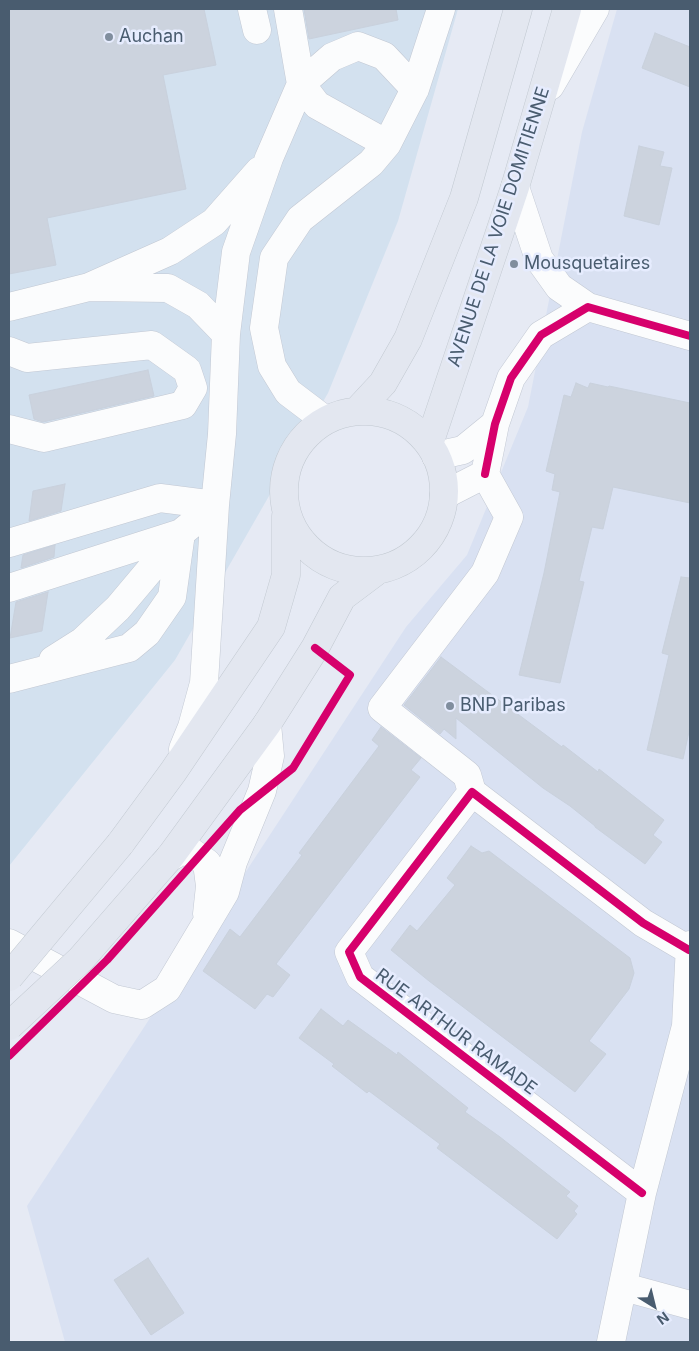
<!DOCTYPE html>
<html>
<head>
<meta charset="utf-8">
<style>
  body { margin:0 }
  #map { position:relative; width:699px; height:1351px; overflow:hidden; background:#e6eaf4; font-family:Inter,sans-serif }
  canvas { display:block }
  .frame { position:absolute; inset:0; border:10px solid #495c6f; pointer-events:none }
  .north { position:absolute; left:629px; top:1281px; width:50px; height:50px; -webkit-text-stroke:4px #e6ecfe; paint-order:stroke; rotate:144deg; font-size:14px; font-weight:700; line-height:20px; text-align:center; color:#495c6f }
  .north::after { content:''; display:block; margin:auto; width:18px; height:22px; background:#495c6f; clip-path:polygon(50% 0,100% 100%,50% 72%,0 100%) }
</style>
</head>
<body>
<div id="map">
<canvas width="699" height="1351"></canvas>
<div class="frame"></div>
<div class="north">N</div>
</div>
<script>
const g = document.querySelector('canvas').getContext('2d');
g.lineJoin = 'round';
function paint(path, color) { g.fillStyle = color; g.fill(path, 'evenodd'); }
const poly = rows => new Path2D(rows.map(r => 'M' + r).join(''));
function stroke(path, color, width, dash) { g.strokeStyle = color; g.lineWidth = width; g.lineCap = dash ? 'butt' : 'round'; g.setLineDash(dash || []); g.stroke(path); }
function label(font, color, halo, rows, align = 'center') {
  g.font = font + ' Inter,sans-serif'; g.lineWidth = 5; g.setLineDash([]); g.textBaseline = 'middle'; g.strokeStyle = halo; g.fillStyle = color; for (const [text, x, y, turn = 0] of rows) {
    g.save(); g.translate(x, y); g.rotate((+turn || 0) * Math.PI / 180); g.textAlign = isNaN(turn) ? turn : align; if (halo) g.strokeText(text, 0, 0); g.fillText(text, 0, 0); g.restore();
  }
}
paint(poly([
  [617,9,690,9,690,1342,65,1342,27,1206,406,627,467,555,528,407,582,132]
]), '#d9e1f2');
paint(poly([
  [9,9,458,9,398,221,328,393,175,660,9,866]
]), '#d3e1ef');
const building = poly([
  [9,9,204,9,216,65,163,75,186,189,47,218,56,265,9,274,9,9],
  [304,9,396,9,398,20,309,39,304,9],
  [655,33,690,47,690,87,642,68,655,33],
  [639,146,664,152,660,166,672,168,659,225,624,216,639,146],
  [148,370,154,396,43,422,34,419,29,395,148,370],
  [576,383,588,388,590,383,608,387,609,386,690,403,690,503,613,487,603,529,592,527,579,581,584,582,560,683,519,675,544,573,560,492,552,490,555,474,546,471,564,395,571,397,576,383],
  [65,484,61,511,29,521,33,491,65,484],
  [55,545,54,557,21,568,23,555,55,545],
  [681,577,690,578,690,727,683,759,647,750,669,655,662,653,681,577],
  [48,592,42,631,10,638,16,602,48,592],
  [441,657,562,747,563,745,598,772,599,769,664,820,653,835,662,842,645,864,595,827,595,826,570,806,543,788,456,718,456,739,444,729,440,734,404,705,441,657],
  [381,727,421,758,411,770,420,777,276,964,290,975,273,997,267,994,255,1009,203,971,230,929,240,937,302,855,299,853,379,746,372,740,381,727],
  [471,846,482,853,489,851,630,958,634,973,629,989,589,1041,606,1054,575,1092,429,981,391,950,410,925,417,931,455,885,447,878,471,846],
  [321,1009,343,1026,348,1020,397,1055,398,1052,468,1108,465,1112,500,1137,570,1192,566,1196,578,1206,574,1211,577,1214,557,1239,437,1148,440,1144,369,1091,367,1093,332,1066,334,1064,299,1038,321,1009],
  [148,1258,184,1313,151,1335,114,1280,148,1258]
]);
paint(building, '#ccd3de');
stroke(building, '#c9d1dd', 1);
const minor = poly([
  [252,9,257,30],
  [550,86,595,9],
  [387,144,317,105,301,84,332,57,358,46,384,56,415,89],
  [515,187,539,259,559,287,588,307],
  [9,307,89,287],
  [226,334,198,305,168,288,89,287,170,251,214,222,259,171],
  [9,351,27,358,152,345,187,370,193,388,183,405,44,438,9,429],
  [325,420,288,392,272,366,264,328,274,258,300,219,371,163,387,144,415,89,441,9],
  [436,456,463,450,495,424],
  [485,474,495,424,511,378,541,335,588,307,690,336],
  [444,495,485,474,509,517,485,573,382,708,467,775,472,792],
  [9,543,160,498,215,505],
  [9,588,181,533,192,524],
  [53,660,83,641,118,608,181,533],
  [9,679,129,648,147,633,172,597,181,533],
  [183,749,192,727,204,683,215,505,222,434,226,334,236,252,269,158,301,84,288,9],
  [170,857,180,852,190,851,207,863,210,886,207,914],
  [9,943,114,999,142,1005,167,989,225,892,233,862,262,791,270,756,267,724],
  [642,1193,360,977,349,952,472,792,643,923,689,950],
  [624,1287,690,1305],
  [611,1342,642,1193,686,1026,690,945]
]);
const major = poly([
  [357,411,383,383,408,339,464,198,518,9],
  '284 491a80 80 0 1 1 160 0a80 80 0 1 1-160 0Z',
  [429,444,515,187,567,9],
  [120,844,173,772,271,627,286,575,286,516],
  [161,867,170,857,267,724,315,648,342,597,378,570]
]);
stroke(minor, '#c2c8d3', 29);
stroke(major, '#c1c8d0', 29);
stroke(minor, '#fbfcfd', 28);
stroke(major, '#e3e7f0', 28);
const majorBridge = poly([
  [9,977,120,844],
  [9,1026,81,959,161,867]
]);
stroke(majorBridge, '#c1c8d0', 29, []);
stroke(majorBridge, '#e3e7f0', 28);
stroke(poly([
  [485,474,495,424,511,378,541,335,588,307,690,336],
  [9,1056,107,960,240,810,293,768,350,675,315,648],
  [642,1193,360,977,349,952,472,792,643,923,689,950]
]), '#d6006c', 8);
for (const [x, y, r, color] of [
  [109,37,5,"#808e9e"],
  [514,264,5,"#808e9e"],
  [450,706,5,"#808e9e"]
]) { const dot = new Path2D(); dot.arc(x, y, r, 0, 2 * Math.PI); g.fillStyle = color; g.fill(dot); stroke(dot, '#e6ecfe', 2); }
label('18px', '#495c6f', '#e6ecfe', [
  ["Auchan",119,37],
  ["Mousquetaires",524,264],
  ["BNP Paribas",460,706]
], 'left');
label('18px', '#495c6f', '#e6ecfe', [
  ["AVENUE DE LA VOIE DOMITIENNE",499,227,-72],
  ["RUE ARTHUR RAMADE",456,1032,37]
]);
</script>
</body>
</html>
